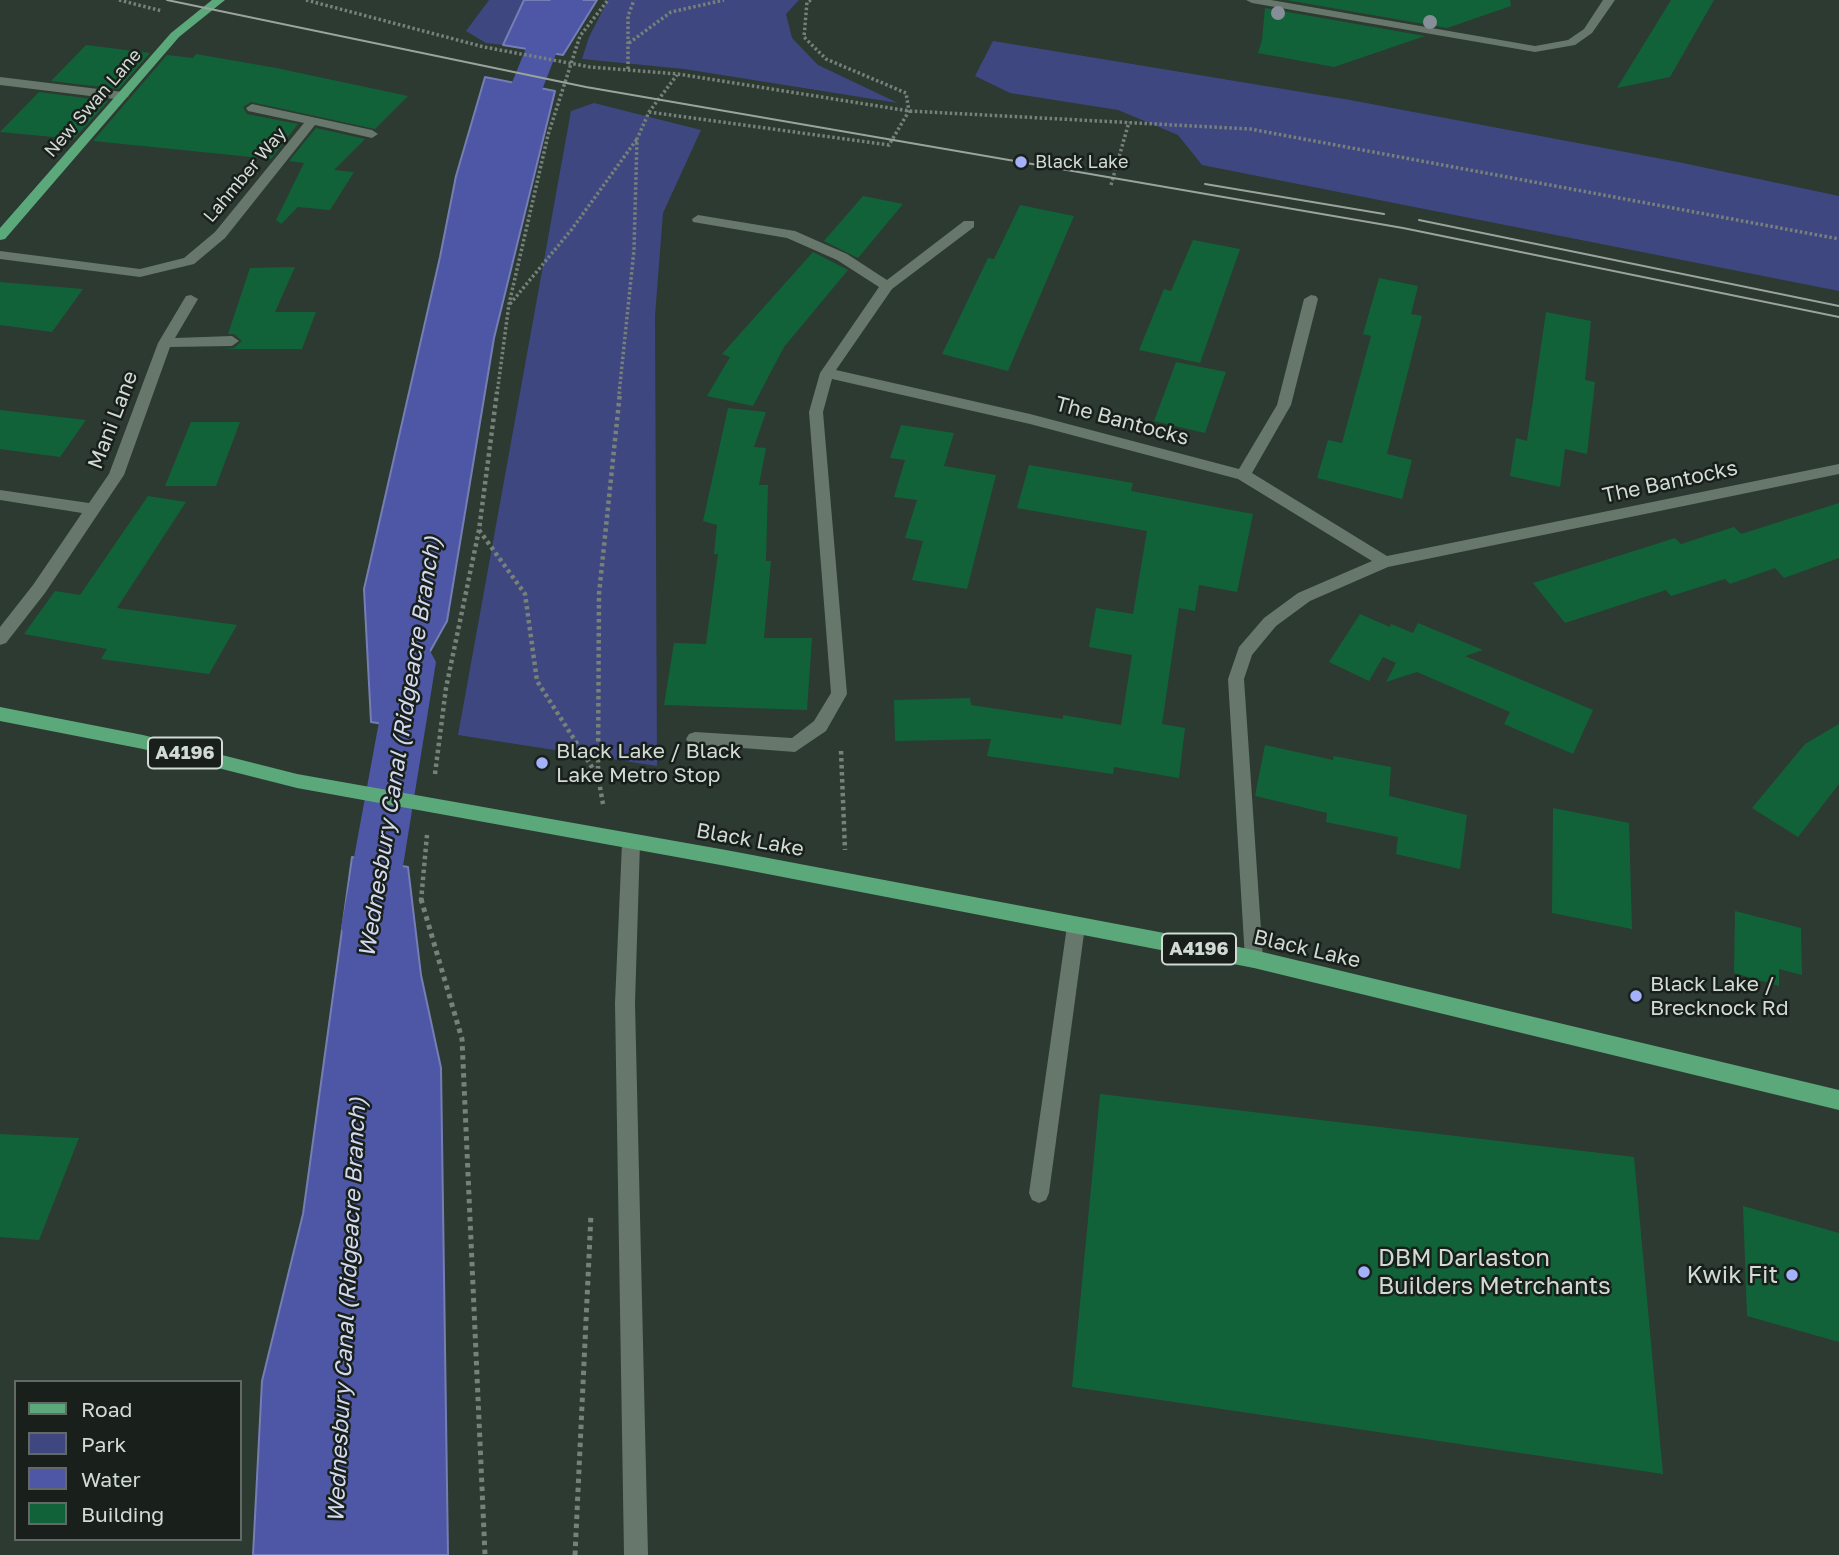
<!DOCTYPE html>
<html>
<head>
<meta charset="utf-8">
<style>
  body { margin:0 }
  #map { position:relative; width:1839px; height:1555px; overflow:hidden; background:#2c3a31; font-family:"Golos Text",sans-serif }
  canvas { display:block }
  .legend { position:absolute; left:14px; top:1380px; width:228px; height:161px; box-sizing:border-box; background:#19201b; border:2px solid #636a65; margin:0; padding:9px 12px; list-style:none; font-size:21px; color:#d2dad4 }
  .legend li { display:flex; align-items:center; gap:14px; height:35px }
  .legend b { width:35px; border:2px solid #636a65 }
</style>
</head>
<body>
<div id="map">
<canvas width="1839" height="1555"></canvas>
<ul class="legend">
<li><b style="height:9px;background:#5ba87b"></b>Road</li>
<li><b style="height:19px;background:#3f4781"></b>Park</li>
<li><b style="height:19px;background:#4d57a5"></b>Water</li>
<li><b style="height:19px;background:#126239"></b>Building</li>
</ul>
</div>
<script>
const g = document.querySelector('canvas').getContext('2d');
g.lineJoin = 'round';
function paint(path, color) { g.fillStyle = color; g.fill(path, 'evenodd'); }
const poly = rows => new Path2D(rows.map(r => 'M' + r).join(''));
function stroke(path, color, width, dash) { g.strokeStyle = color; g.lineWidth = width; g.lineCap = dash ? 'butt' : 'round'; g.setLineDash(dash || []); g.stroke(path); }
function label(font, color, halo, rows, align = 'center') {
  g.font = font + ' "Golos Text",sans-serif'; g.lineWidth = 5; g.setLineDash([]); g.textBaseline = 'middle'; g.strokeStyle = halo; g.fillStyle = color; for (const [text, x, y, turn = 0] of rows) {
    g.save(); g.translate(x, y); g.rotate((+turn || 0) * Math.PI / 180); g.textAlign = isNaN(turn) ? turn : align; if (halo) g.strokeText(text, 0, 0); g.fillText(text, 0, 0); g.restore();
  }
}
paint(poly([
  [489,0,524,0,503,45,486,43,466,31],
  [608,0,799,0,786,14,792,38,818,65,898,103,684,69,582,59,589,37],
  [993,41,1350,100,1678,162,1839,196,1839,291,1202,165,1178,135,1118,110,1010,93,975,76],
  [594,103,701,130,663,213,655,316,657,766,458,735,571,111]
]), '#3f4781');
const water = poly([
  [524,0,597,0,563,55,503,45,524,0],
  [485,77,555,91,494,338,447,621,423,664,421,730,371,722,364,589,440,257,456,176,485,77],
  [352,857,408,867,421,975,441,1068,448,1555,253,1555,262,1381,303,1214,352,857]
]);
paint(water, '#4d57a5');
stroke(water, '#757eb3', 2);
paint(poly([
  [551,0,583,0,567,26,519,149,514,156,502,159,490,156,485,149,535,26,551,0],
  [413,644,429,649,436,662,393,928,386,944,367,951,348,944,341,928,390,662,397,649,413,644]
]), '#4d57a5');
paint(poly([
  [1286,0,1510,0,1511,6,1447,28],
  [1671,0,1714,0,1670,77,1617,88],
  [1265,8,1425,36,1334,67,1258,53,1262,40],
  [86,45,150,53,119,89,51,81],
  [196,54,276,68,408,96,375,129,251,102,243,107,247,114,298,124,271,159,93,141,167,55,193,58],
  [39,92,108,101,74,139,0,132],
  [316,128,365,139,334,170,354,172,330,210,298,207,281,224,276,220,304,163,289,161],
  [863,196,903,204,858,258,824,241],
  [1020,205,1074,216,1008,371,942,354,988,258,994,259],
  [1193,240,1240,249,1200,363,1139,350,1164,289,1171,291],
  [813,252,848,270,784,347,753,406,707,396,730,357,722,354],
  [295,267,275,312,316,312,302,349,223,349,234,348,242,341,234,334,228,334,250,268],
  [1379,278,1418,286,1411,314,1422,316,1387,454,1412,460,1402,499,1317,478,1328,440,1342,443,1371,336,1363,334],
  [0,282,83,289,52,332,0,325],
  [1546,312,1591,321,1585,380,1595,382,1587,454,1565,449,1560,487,1510,476,1516,438,1527,441],
  [1176,362,1226,372,1205,433,1154,421],
  [728,408,766,412,754,447,766,448,759,485,768,485,766,561,771,561,764,638,812,638,807,710,664,705,674,643,706,644,718,554,714,554,717,525,703,521],
  [0,410,86,420,60,457,0,449],
  [191,422,240,422,216,486,165,486],
  [901,425,954,433,944,466,996,475,967,589,912,580,923,541,905,538,917,500,894,497,905,460,890,458],
  [1029,465,1133,483,1131,491,1253,514,1237,592,1199,585,1195,611,1179,608,1162,724,1185,728,1179,778,1114,767,1113,774,987,756,991,739,895,741,894,700,970,698,971,705,1063,719,1063,715,1121,725,1132,655,1089,647,1096,608,1133,614,1147,531,1017,508],
  [148,496,186,502,117,608,237,625,209,674,101,659,107,649,24,634,55,591,80,595],
  [1839,503,1839,558,1784,578,1775,568,1730,584,1725,579,1671,596,1666,590,1565,623,1533,583,1675,538,1681,544,1734,527,1741,534],
  [1360,614,1390,627,1391,624,1413,633,1418,623,1483,650,1465,656,1593,710,1573,754,1504,724,1510,712,1417,672,1386,682,1396,663,1383,657,1369,681,1329,662],
  [1839,724,1839,784,1798,837,1752,808,1805,744],
  [1265,745,1333,760,1334,756,1391,767,1389,796,1467,815,1460,869,1396,854,1398,837,1326,822,1327,813,1255,796],
  [1553,808,1629,823,1632,929,1552,913],
  [1735,911,1801,928,1802,975,1779,969,1779,986,1734,973],
  [1100,1094,1634,1157,1663,1474,1072,1387],
  [0,1134,79,1138,39,1240,0,1237],
  [1743,1206,1839,1233,1839,1342,1747,1316]
]), '#126239');
stroke(poly([
  [119,0,162,11],
  [306,0,484,47,590,67,678,74,909,111,1250,129,1839,239],
  [629,43,671,12,724,0],
  [628,69,628,16,634,0],
  [649,112,889,145,909,111,906,93,826,59,804,37,807,2,811,0],
  [1111,185,1129,122],
  [510,304,572,229,637,139],
  [497,394,509,304,548,135,580,36,608,0],
  [619,394,634,250,637,139,649,112,677,75]
]), '#768179', 3.5, [2.5, 2.5]);
stroke(poly([
  [479,530,525,594,537,681,597,775],
  [841,751,845,850],
  [435,774,446,688,479,530,497,392],
  [603,804,598,776,599,594,620,392],
  [421,901,427,835]
]), '#768179', 4.5, [3.5, 3.5]);
stroke(poly([
  [421,899,462,1039,485,1555],
  [575,1555,591,1214]
]), '#768179', 5, [4.5, 4.5]);
paint(poly([
  [1246,0,1271,0,1535,46,1568,40,1584,29,1603,0,1615,0,1592,33,1575,45,1535,52,1252,3,1246,0],
  [0,77,123,92,129,96,123,100,0,85,0,77],
  [252,104,372,130,378,134,372,138,315,125,225,238,194,264,140,277,0,259,0,251,140,269,184,258,215,232,304,123,248,111,246,108,252,104],
  [698,215,795,231,847,254,887,280,964,221,974,221,974,227,892,289,836,370,1030,414,1239,469,1277,405,1304,299,1311,295,1316,296,1318,299,1291,405,1252,473,1387,556,1839,464,1839,474,1388,567,1310,601,1276,626,1252,655,1244,679,1263,959,1261,965,1254,968,1247,965,1245,959,1228,679,1239,647,1264,618,1298,593,1372,561,1238,479,1030,424,832,379,823,412,847,694,826,731,795,752,689,744,686,739,689,734,695,732,792,738,814,721,831,693,809,412,820,373,879,287,837,260,787,238,693,222,692,219,698,215],
  [191,295,198,299,175,338,232,336,239,341,232,346,170,347,124,475,45,593,6,643,0,645,0,627,33,585,82,513,0,500,0,490,89,503,109,474,158,343,186,296,191,295],
  [631,835,637,838,640,843,635,1003,648,1555,624,1555,615,1003,622,843,625,838,631,835],
  [1076,918,1083,920,1085,926,1049,1193,1046,1200,1039,1203,1032,1200,1029,1193,1067,926,1069,920,1076,918]
]), '#67776c');
paint(poly([
  [212,0,225,0,179,37,5,239,0,240,0,228,171,33,212,0],
  [0,707,143,735,297,774,726,850,1254,950,1839,1090,1839,1110,1254,968,726,866,297,788,143,749,0,721,0,707]
]), '#5ba87b');
stroke(poly([
  [167,0,586,87,1403,228,1839,317],
  [1205,184,1384,214],
  [1419,220,1839,306]
]), '#9aa49d', 2);
g.fillStyle = '#868f97';
for (const [x, y] of [
  [1278,13],
  [1430,22]
]) { g.beginPath(); g.arc(x, y, 7, 0, 2 * Math.PI); g.fill(); }
for (const [x, y, r, color] of [
  [1021,162,7,"#a4b2fc"],
  [542,763,7,"#a4b2fc"],
  [1636,996,7,"#a4b2fc"],
  [1364,1272,7,"#a4b2fc"],
  [1792,1275,7,"#a4b2fc"]
]) { const dot = new Path2D(); dot.arc(x, y, r, 0, 2 * Math.PI); g.fillStyle = color; g.fill(dot); stroke(dot, '#19201b', 2.5); }
label('18px', '#d2dad4', '#19201b', [
  ["New Swan Lane",93,103,-49],
  ["Lahmber Way",245,175,-50]
]);
label('18px', '#d2dad4', '#19201b', [
  ["Black Lake",1035,162]
], 'left');
for (const [x, y, w] of [
  [185,753,74],
  [1199,949,74]
]) { const box = new Path2D(); box.roundRect(x - w / 2, y - 15.5, w, 31, 5); g.fillStyle = '#19201b'; g.fill(box); stroke(box, '#d2dad4', 2); }
label('bold 19px', '#d2dad4', null, [
  ["A4196",185,753],
  ["A4196",1199,949]
]);
label('21px', '#d2dad4', '#19201b', [
  ["Mani Lane",113,420,-69],
  ["The Bantocks",1122,421,15],
  ["The Bantocks",1670,482,-12],
  ["Black Lake",750,840,10],
  ["Black Lake",1307,949,13]
]);
label('21px', '#d2dad4', '#19201b', [
  ["Black Lake / Black",556,751],
  ["Lake Metro Stop",556,775],
  ["Black Lake /",1650,984],
  ["Brecknock Rd",1650,1008]
], 'left');
label('italic 23px', '#d4d9f0', '#19201b', [
  ["Wednesbury Canal (Ridgeacre Branch)",400,747,-81],
  ["Wednesbury Canal (Ridgeacre Branch)",347,1310,-87]
]);
label('24px', '#d2dad4', '#19201b', [
  ["DBM Darlaston",1378,1258],
  ["Builders Metrchants",1378,1286],
  ["Kwik Fit",1778,1275,"right"]
], 'left');
</script>
</body>
</html>
